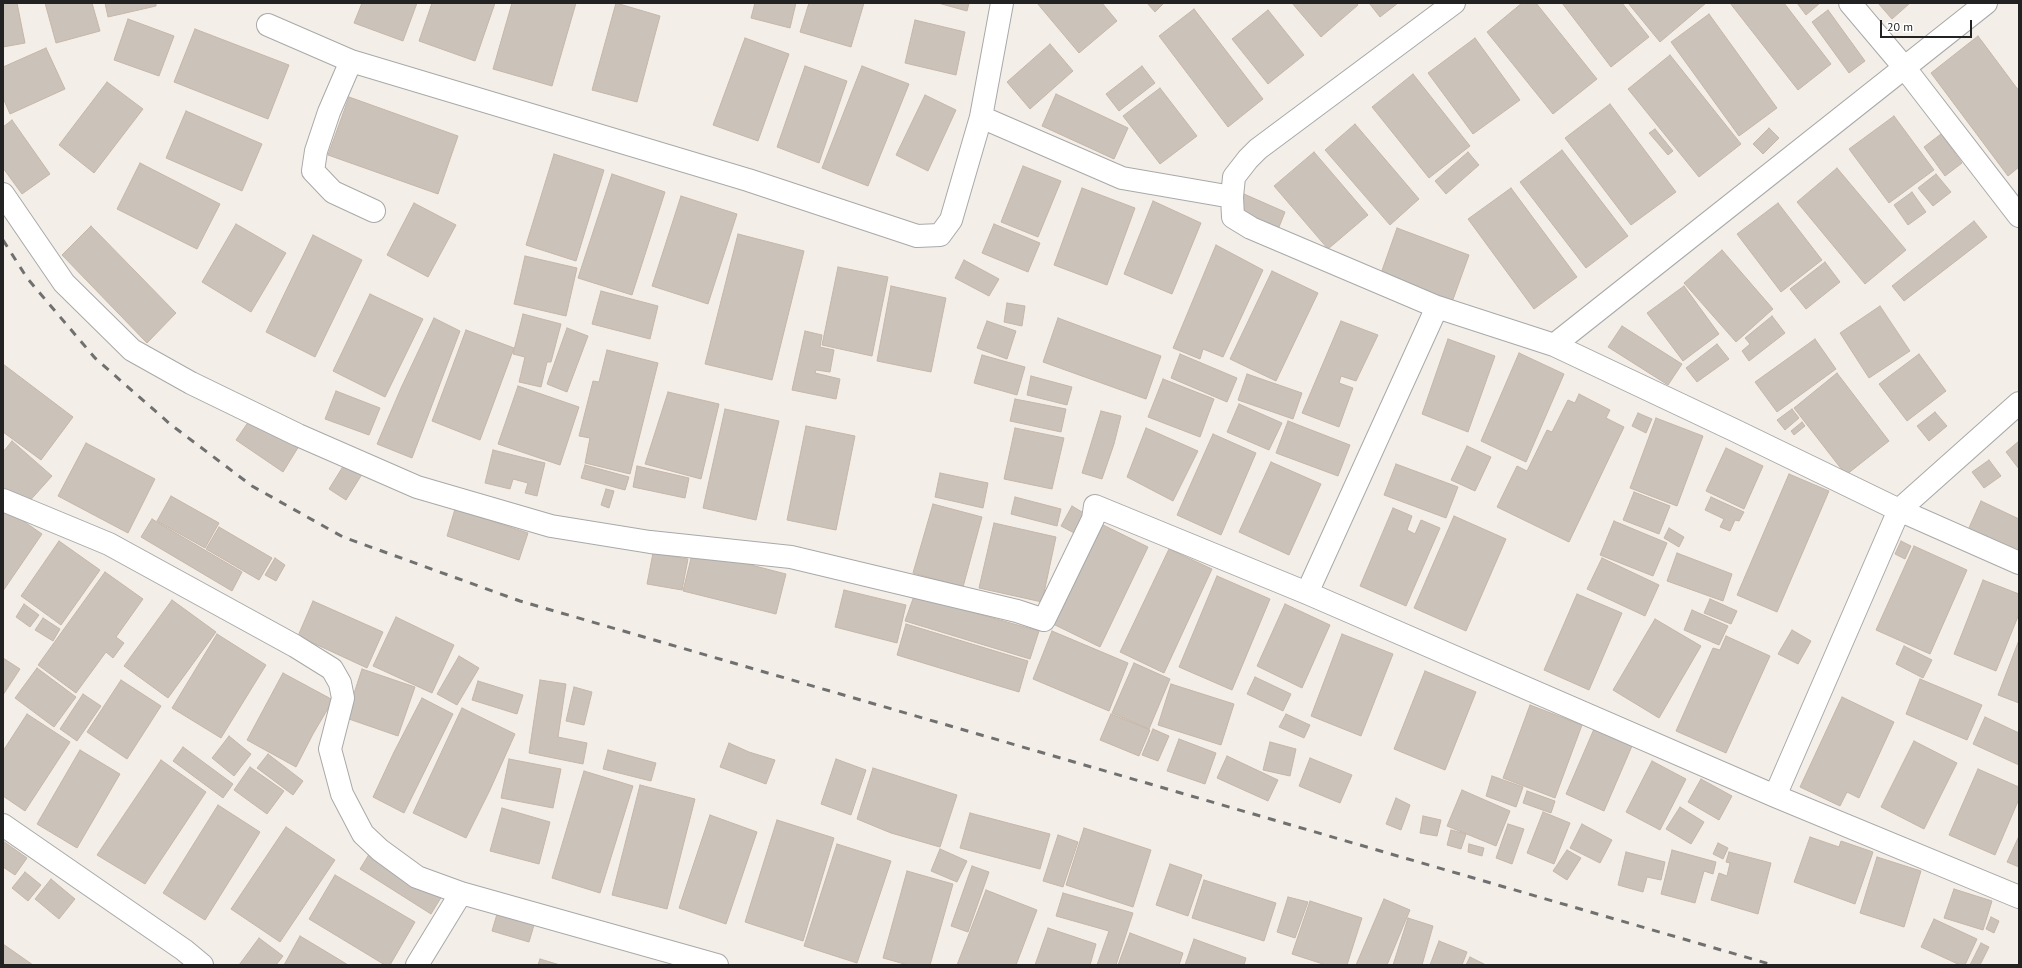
<!DOCTYPE html>
<html>
<head>
<meta charset="utf-8">
<style>
  body { margin:0 }
  #map { position:relative; width:2022px; height:968px; overflow:hidden; background:#f3efe8; font-family:"PT Sans",sans-serif }
  canvas { display:block }
  .frame { position:absolute; inset:0; border:4px solid #222; pointer-events:none }
  .scale { position:absolute; left:1880px; top:20px; width:92px; height:18px; box-sizing:border-box; border:2px solid #222; border-top:0; padding-left:5px; font-size:12px; line-height:14px; white-space:nowrap; color:#222; -webkit-text-stroke:3px #fff; paint-order:stroke }
</style>
</head>
<body>
<div id="map">
<canvas width="2022" height="968"></canvas>
<div class="frame"></div>
<div class="scale">20 m</div>
</div>
<script>
const g = document.querySelector('canvas').getContext('2d');
g.lineJoin = 'round';
function paint(path, color) { g.fillStyle = color; g.fill(path, 'evenodd'); }
const poly = rows => new Path2D(rows.map(r => 'M' + r).join(''));
function stroke(path, color, width, dash) { g.strokeStyle = color; g.lineWidth = width; g.lineCap = dash ? 'butt' : 'round'; g.setLineDash(dash || []); g.stroke(path); }
const building = poly([
  [3,3,17,3,25,43,3,47,3,3],
  [45,3,92,3,100,31,56,43,45,3],
  [105,3,156,3,156,6,108,17,105,3],
  [362,3,417,3,403,41,354,23,362,3],
  [432,3,495,3,475,61,419,41,432,3],
  [512,3,576,3,552,86,493,69,512,3],
  [616,3,660,16,637,102,592,90,616,3],
  [755,3,796,3,790,28,751,18,755,3],
  [809,3,864,3,851,47,800,32,809,3],
  [938,3,969,3,967,11,938,3],
  [1037,3,1102,3,1117,21,1079,53,1037,3],
  [1147,3,1164,3,1155,12,1147,3],
  [1292,3,1356,3,1358,5,1321,37,1292,3],
  [1369,3,1398,3,1380,17,1369,3],
  [1522,3,1536,3,1597,79,1553,114,1487,32,1522,3],
  [1562,3,1622,3,1649,37,1611,67,1562,3],
  [1628,3,1706,3,1660,42,1628,3],
  [1730,3,1784,3,1831,64,1798,90,1730,3],
  [1797,3,1820,3,1806,15,1797,3],
  [1878,3,1910,3,1892,19,1878,3],
  [1194,9,1263,99,1228,127,1159,36,1194,9],
  [1268,10,1304,55,1268,84,1232,39,1268,10],
  [1828,10,1865,61,1849,73,1812,22,1828,10],
  [1709,14,1777,108,1739,136,1671,42,1709,14],
  [128,19,174,36,159,76,114,60,128,19],
  [915,20,965,32,956,75,905,63,915,20],
  [195,29,289,65,268,119,174,82,195,29],
  [1978,36,2019,91,2019,167,2008,176,1931,73,1978,36],
  [745,38,789,54,758,141,713,125,745,38],
  [1475,38,1520,100,1473,134,1428,73,1475,38],
  [1050,44,1073,71,1030,109,1007,82,1050,44],
  [46,48,65,89,10,114,3,98,3,67,46,48],
  [1670,55,1741,144,1699,177,1628,89,1670,55],
  [805,66,847,81,819,163,777,147,805,66],
  [862,66,909,84,868,186,822,168,862,66],
  [1142,66,1155,83,1119,111,1106,94,1142,66],
  [1413,74,1470,146,1429,178,1372,107,1413,74],
  [107,82,143,109,94,173,59,145,107,82],
  [1160,88,1197,136,1160,164,1123,116,1160,88],
  [1056,94,1128,128,1114,159,1042,126,1056,94],
  [925,95,956,110,928,171,896,155,925,95],
  [349,97,458,136,438,194,328,155,349,97],
  [1610,104,1676,192,1631,225,1565,138,1610,104],
  [186,111,262,144,242,191,166,158,186,111],
  [1894,116,1934,170,1889,203,1849,149,1894,116],
  [12,120,50,174,22,194,3,168,3,127,12,120],
  [1355,124,1419,199,1390,225,1325,150,1355,124],
  [1769,128,1779,138,1763,154,1753,144,1769,128],
  [1655,129,1673,151,1668,155,1649,133,1655,129],
  [1941,134,1962,163,1945,176,1924,147,1941,134],
  [1562,150,1628,236,1586,268,1520,182,1562,150],
  [1314,152,1368,215,1328,249,1274,186,1314,152],
  [1468,152,1479,165,1446,194,1435,181,1468,152],
  [554,154,604,170,576,261,526,245,554,154],
  [140,163,220,204,197,249,117,209,140,163],
  [1023,166,1061,181,1038,237,1001,222,1023,166],
  [1837,168,1906,250,1865,284,1797,202,1837,168],
  [612,174,665,192,632,295,578,278,612,174],
  [1936,174,1951,192,1933,206,1918,188,1936,174],
  [1082,188,1135,208,1107,285,1054,265,1082,188],
  [1511,188,1577,277,1534,309,1468,219,1511,188],
  [1912,192,1926,212,1908,225,1894,205,1912,192],
  [1244,194,1285,212,1277,232,1236,214,1244,194],
  [681,196,737,214,708,304,652,286,681,196],
  [1153,201,1201,223,1172,294,1124,274,1153,201],
  [414,203,456,225,428,277,387,255,414,203],
  [1778,203,1822,260,1781,292,1737,234,1778,203],
  [1974,221,1987,237,1904,301,1892,286,1974,221],
  [236,224,286,253,251,312,202,282,236,224],
  [994,224,1040,243,1028,272,982,253,994,224],
  [91,226,176,313,147,343,62,255,91,226],
  [1397,228,1469,255,1451,305,1379,279,1397,228],
  [738,234,804,251,772,380,705,364,738,234],
  [313,235,362,260,315,357,266,332,313,235],
  [1216,245,1263,270,1223,357,1203,349,1200,359,1173,348,1216,245],
  [1722,250,1773,309,1736,342,1684,283,1722,250],
  [525,256,577,268,566,316,514,304,525,256],
  [964,260,999,279,989,296,955,278,964,260],
  [1825,262,1840,282,1806,309,1790,289,1825,262],
  [838,267,888,277,872,356,822,345,838,267],
  [1272,271,1318,293,1276,381,1230,359,1272,271],
  [891,286,946,298,931,372,877,361,891,286],
  [1684,286,1719,334,1683,361,1647,313,1684,286],
  [601,291,658,306,650,339,592,324,601,291],
  [370,294,423,319,385,397,333,371,370,294],
  [1007,303,1025,306,1022,326,1004,322,1007,303],
  [1880,306,1910,351,1869,378,1840,333,1880,306],
  [523,314,561,324,551,362,547,362,541,387,519,382,525,357,513,354,523,314],
  [1772,316,1785,333,1749,361,1742,351,1750,344,1745,338,1772,316],
  [434,318,460,331,412,458,377,444,401,388,434,318],
  [1058,318,1161,356,1146,399,1043,362,1058,318],
  [987,321,1016,331,1007,359,977,348,987,321],
  [1341,321,1378,335,1356,381,1341,376,1339,383,1353,388,1339,427,1302,413,1341,321],
  [1622,326,1682,364,1668,385,1608,347,1622,326],
  [567,328,588,336,567,392,547,384,567,328],
  [466,330,514,348,480,440,432,421,466,330],
  [805,331,822,335,820,347,834,350,830,372,816,370,815,373,840,379,836,399,792,390,805,331],
  [1448,339,1495,356,1468,432,1422,414,1448,339],
  [1815,339,1836,369,1777,412,1755,382,1815,339],
  [1717,344,1729,359,1697,382,1686,368,1717,344],
  [607,350,658,363,630,474,585,463,590,438,579,436,593,381,599,382,607,350],
  [1519,353,1564,374,1526,462,1481,441,1519,353],
  [1180,354,1237,378,1227,402,1171,378,1180,354],
  [1919,354,1946,391,1907,421,1879,384,1919,354],
  [982,355,1025,367,1017,395,974,383,982,355],
  [3,364,73,417,41,460,3,432,3,364],
  [1837,373,1889,441,1846,475,1794,408,1837,373],
  [1247,374,1302,393,1293,419,1238,400,1247,374],
  [1031,376,1072,387,1067,405,1027,395,1031,376],
  [1163,379,1214,399,1200,437,1148,417,1163,379],
  [518,386,579,407,560,465,498,444,518,386],
  [336,391,380,408,369,435,325,419,336,391],
  [668,392,719,404,701,479,645,464,668,392],
  [1579,394,1610,410,1606,418,1624,427,1569,542,1497,507,1517,466,1527,471,1547,430,1552,432,1568,400,1575,403,1579,394],
  [1015,399,1066,409,1061,432,1010,421,1015,399],
  [1239,404,1282,423,1269,450,1227,432,1239,404],
  [725,409,779,421,756,520,703,508,725,409],
  [1792,409,1799,418,1785,430,1777,420,1792,409],
  [1101,411,1121,416,1114,444,1102,479,1082,473,1101,411],
  [1935,412,1947,426,1929,441,1917,426,1935,412],
  [1638,413,1652,419,1646,433,1632,426,1638,413],
  [253,415,299,446,283,472,236,440,253,415],
  [1656,418,1703,436,1677,506,1630,488,1656,418],
  [1288,421,1350,445,1338,476,1276,453,1288,421],
  [1802,422,1805,426,1794,435,1791,431,1802,422],
  [806,426,855,436,836,530,787,520,806,426],
  [1015,428,1064,438,1052,489,1004,479,1015,428],
  [1146,428,1198,451,1173,501,1127,477,1146,428],
  [1213,434,1256,453,1221,535,1177,515,1213,434],
  [12,441,52,476,26,505,3,486,3,452,12,441],
  [2019,441,2019,469,2006,452,2019,441],
  [86,443,155,479,128,533,58,496,86,443],
  [1467,446,1491,457,1475,491,1451,480,1467,446],
  [1726,448,1763,466,1744,509,1706,491,1726,448],
  [493,450,545,463,537,496,525,493,528,483,513,479,510,489,485,483,493,450],
  [347,460,364,471,346,500,329,489,347,460],
  [1989,460,2001,476,1984,488,1972,472,1989,460],
  [1271,462,1321,484,1289,555,1239,532,1271,462],
  [1396,464,1458,487,1446,518,1384,495,1396,464],
  [585,465,629,477,625,490,581,478,585,465],
  [637,466,689,478,685,498,633,487,637,466],
  [940,473,988,483,983,508,935,497,940,473],
  [1789,474,1829,491,1777,612,1737,595,1789,474],
  [606,489,614,491,609,508,601,505,606,489],
  [1634,492,1670,506,1659,534,1623,520,1634,492],
  [171,496,219,523,205,548,157,521,171,496],
  [1015,497,1061,509,1057,526,1011,514,1015,497],
  [1711,497,1744,512,1739,521,1735,520,1730,531,1720,527,1724,519,1705,510,1711,497],
  [1981,501,2019,519,2019,554,1968,530,1981,501],
  [933,504,982,517,963,587,913,573,933,504],
  [1072,506,1087,515,1076,534,1061,526,1072,506],
  [3,507,42,534,3,591,3,507],
  [1393,508,1412,516,1407,530,1415,534,1421,520,1440,528,1406,606,1360,586,1393,508],
  [455,509,528,533,519,560,447,536,455,509],
  [1454,516,1506,539,1466,631,1414,608,1454,516],
  [152,519,242,572,232,591,141,537,152,519],
  [1614,521,1667,543,1653,576,1600,555,1614,521],
  [1097,522,1148,547,1100,647,1049,622,1097,522],
  [994,523,1056,537,1042,602,979,588,994,523],
  [219,527,272,558,259,580,206,549,219,527],
  [1669,528,1684,537,1679,547,1664,538,1669,528],
  [59,541,100,570,61,625,21,596,59,541],
  [1901,541,1911,546,1905,559,1895,554,1901,541],
  [1914,546,1967,570,1930,654,1876,630,1914,546],
  [1169,549,1212,569,1164,673,1120,652,1169,549],
  [693,550,786,574,776,614,683,591,693,550],
  [653,553,688,559,682,590,647,584,653,553],
  [1677,553,1732,574,1723,601,1667,581,1677,553],
  [275,558,285,565,276,581,265,575,275,558],
  [1602,558,1659,585,1645,616,1587,589,1602,558],
  [105,572,143,599,116,637,124,643,113,658,106,652,76,693,38,665,105,572],
  [1217,576,1270,599,1232,690,1179,667,1217,576],
  [1983,580,2019,594,2019,614,1996,671,1954,654,1983,580],
  [844,590,906,605,897,643,835,627,844,590],
  [1577,594,1622,613,1589,690,1544,670,1577,594],
  [914,596,1039,631,1030,659,905,621,914,596],
  [1710,599,1737,611,1731,624,1704,613,1710,599],
  [172,600,216,632,168,698,124,666,172,600],
  [313,601,383,632,367,668,298,636,313,601],
  [24,604,39,615,30,627,16,617,24,604],
  [1285,604,1330,625,1302,688,1257,666,1285,604],
  [1692,610,1728,626,1719,645,1684,630,1692,610],
  [396,617,454,645,432,693,373,666,396,617],
  [43,618,60,629,53,641,35,630,43,618],
  [1655,619,1701,646,1659,718,1613,690,1655,619],
  [906,624,1028,661,1019,692,897,655,906,624],
  [1792,630,1811,641,1798,664,1778,654,1792,630],
  [1052,631,1128,663,1109,711,1033,679,1052,631],
  [217,634,266,665,221,738,172,708,217,634],
  [1342,634,1393,654,1361,736,1311,716,1342,634],
  [1726,636,1770,656,1726,753,1676,731,1713,648,1720,650,1726,636],
  [2019,640,2019,703,1998,695,2019,640],
  [1904,646,1932,660,1923,678,1896,664,1904,646],
  [459,656,479,668,457,705,437,694,459,656],
  [3,658,20,669,3,695,3,658],
  [1134,663,1170,679,1149,729,1112,713,1134,663],
  [37,668,76,697,54,727,15,698,37,668],
  [362,669,415,687,398,736,346,718,362,669],
  [1425,671,1476,692,1445,770,1394,749,1425,671],
  [283,673,333,700,313,734,296,767,247,740,283,673],
  [1255,677,1291,694,1283,711,1247,694,1255,677],
  [1920,679,1982,705,1967,740,1906,714,1920,679],
  [121,680,161,706,127,759,87,732,121,680],
  [540,680,566,684,558,737,587,743,583,764,529,753,540,680],
  [478,681,523,695,517,714,472,700,478,681],
  [1171,684,1234,704,1221,745,1158,725,1171,684],
  [574,687,592,692,584,725,566,721,574,687],
  [83,694,101,706,77,741,60,729,83,694],
  [1842,697,1894,722,1859,798,1847,792,1840,806,1800,787,1842,697],
  [422,698,453,714,404,813,373,797,394,752,422,698],
  [1530,705,1582,725,1555,798,1503,778,1530,705],
  [462,708,515,734,489,792,466,838,413,813,462,708],
  [27,714,70,742,25,811,3,796,3,751,27,714],
  [1111,714,1150,730,1139,756,1100,740,1111,714],
  [1286,714,1310,725,1304,738,1279,727,1286,714],
  [1985,717,2019,733,2019,765,1973,744,1985,717],
  [1153,729,1169,736,1158,761,1142,755,1153,729],
  [1594,729,1632,746,1604,811,1566,794,1594,729],
  [229,736,251,754,234,776,212,758,229,736],
  [1179,739,1216,753,1205,784,1167,771,1179,739],
  [1914,741,1957,763,1924,829,1881,807,1914,741],
  [1270,742,1296,749,1290,776,1263,770,1270,742],
  [729,743,749,752,775,760,766,784,720,767,729,743],
  [183,747,233,784,223,798,173,761,183,747],
  [80,750,120,774,77,848,37,824,80,750],
  [608,750,656,763,651,781,603,769,608,750],
  [268,754,303,781,293,795,257,768,268,754],
  [1227,756,1278,780,1268,801,1217,778,1227,756],
  [1310,758,1352,775,1340,803,1299,786,1310,758],
  [509,759,561,769,553,808,501,798,509,759],
  [836,759,866,770,851,815,821,804,836,759],
  [161,760,206,792,145,884,97,855,161,760],
  [1652,761,1686,779,1660,830,1626,812,1652,761],
  [250,767,284,791,267,814,234,790,250,767],
  [873,768,957,795,940,847,891,833,857,819,873,768],
  [1978,769,2019,787,2019,799,1995,855,1949,835,1978,769],
  [584,771,633,786,600,893,552,878,584,771],
  [1492,776,1523,787,1516,807,1486,796,1492,776],
  [1701,779,1732,796,1719,820,1688,802,1701,779],
  [640,785,695,799,667,909,612,895,640,785],
  [1462,790,1510,811,1496,846,1447,826,1462,790],
  [1527,791,1555,801,1551,813,1523,803,1527,791],
  [1396,798,1410,805,1401,830,1386,824,1396,798],
  [218,805,260,832,205,920,163,893,218,805],
  [1680,807,1704,822,1691,844,1666,829,1680,807],
  [502,808,550,822,539,864,490,851,502,808],
  [1543,812,1570,823,1554,864,1527,853,1543,812],
  [970,813,1050,834,1040,869,960,848,970,813],
  [710,815,757,832,726,924,679,908,710,815],
  [1423,816,1441,820,1437,836,1420,833,1423,816],
  [777,820,834,838,803,941,745,922,777,820],
  [1508,824,1524,829,1512,864,1496,858,1508,824],
  [1582,824,1612,840,1600,863,1570,848,1582,824],
  [286,827,335,860,280,942,231,909,286,827],
  [1084,828,1151,850,1133,907,1066,885,1084,828],
  [1451,830,1466,834,1461,849,1447,845,1451,830],
  [1058,835,1078,842,1063,887,1043,881,1058,835],
  [2019,836,2019,867,2007,862,2019,836],
  [1810,837,1839,847,1841,841,1873,852,1855,904,1794,882,1810,837],
  [3,841,27,858,15,875,3,867,3,841],
  [1718,843,1728,848,1723,859,1713,854,1718,843],
  [837,844,891,861,857,963,804,946,837,844],
  [1469,844,1484,848,1482,856,1468,852,1469,844],
  [940,849,967,861,957,882,931,871,940,849],
  [1567,850,1581,858,1567,880,1553,871,1567,850],
  [1672,850,1716,862,1713,874,1704,871,1695,903,1661,894,1672,850],
  [371,851,442,896,431,914,360,869,371,851],
  [1626,852,1665,862,1661,880,1647,877,1643,892,1618,885,1626,852],
  [1729,852,1771,863,1758,914,1711,900,1719,873,1727,876,1730,863,1726,862,1729,852],
  [1877,857,1921,871,1904,927,1860,913,1877,857],
  [1170,864,1202,875,1188,916,1156,905,1170,864],
  [972,866,989,872,968,932,951,926,972,866],
  [907,871,953,884,930,965,908,965,883,958,907,871],
  [25,872,41,885,28,901,12,888,25,872],
  [335,875,415,922,390,965,385,965,309,919,335,875],
  [51,879,75,899,59,919,35,899,51,879],
  [1204,880,1276,903,1264,941,1192,918,1204,880],
  [1954,889,1992,901,1983,930,1944,918,1954,889],
  [986,890,1037,910,1016,965,957,965,986,890],
  [1063,893,1133,913,1116,965,1097,965,1109,931,1056,916,1063,893],
  [1288,897,1308,902,1295,938,1277,932,1288,897],
  [1384,899,1410,910,1387,965,1356,965,1384,899],
  [1310,901,1362,918,1347,965,1326,965,1292,954,1310,901],
  [497,914,534,925,529,942,492,931,497,914],
  [1991,917,1999,921,1994,933,1986,929,1991,917],
  [1408,918,1433,926,1422,965,1393,965,1408,918],
  [1934,919,1977,939,1965,965,1960,965,1921,947,1934,919],
  [1048,928,1096,944,1090,965,1035,965,1048,928],
  [1130,933,1183,953,1179,965,1118,965,1130,933],
  [300,936,340,960,348,965,284,965,300,936],
  [259,938,283,956,276,965,239,965,259,938],
  [1194,939,1246,958,1244,965,1185,965,1194,939],
  [1439,941,1467,952,1462,965,1430,965,1439,941],
  [1981,943,1989,947,1980,965,1970,965,1981,943],
  [3,944,33,965,3,965,3,944],
  [1470,957,1486,965,1466,965,1470,957],
  [540,959,560,965,538,965,540,959]
]);
paint(building, '#cbc2ba');
stroke(building, '#c6b6a8', 1);
const minor = poly([
  [1454,3,1258,149,1248,159,1234,177,1232,197,1233,217,1251,228,1437,307,1554,345,1734,430,1899,510,2019,563],
  [1850,3,1904,67,2019,216],
  [268,25,351,61,748,180,917,236,940,235,951,220,981,117,1002,3],
  [351,61,329,112,316,151,313,171,333,192,374,211],
  [981,117,1122,178,1232,197],
  [3,194,64,283,132,350,191,383,298,435,417,487,551,526,650,542,791,557,1017,611,1044,620,1093,519,1095,506,1307,593,1775,796,2019,897],
  [1554,345,1986,3],
  [3,500,109,544,295,646,332,669,340,683,343,698,330,749,342,794,363,834,380,850,417,877,461,893,717,965],
  [1307,593,1437,307],
  [1775,796,1899,510,2019,403],
  [3,825,184,950,202,965],
  [417,965,461,893]
]);
stroke(minor, '#a9a9a9', 24);
stroke(minor, '#fff', 22);
stroke(poly([
  [3,240,27,278,95,358,170,424,252,486,343,537,520,601,1773,965]
]), '#707070', 3, [8, 8]);
</script>
</body>
</html>
